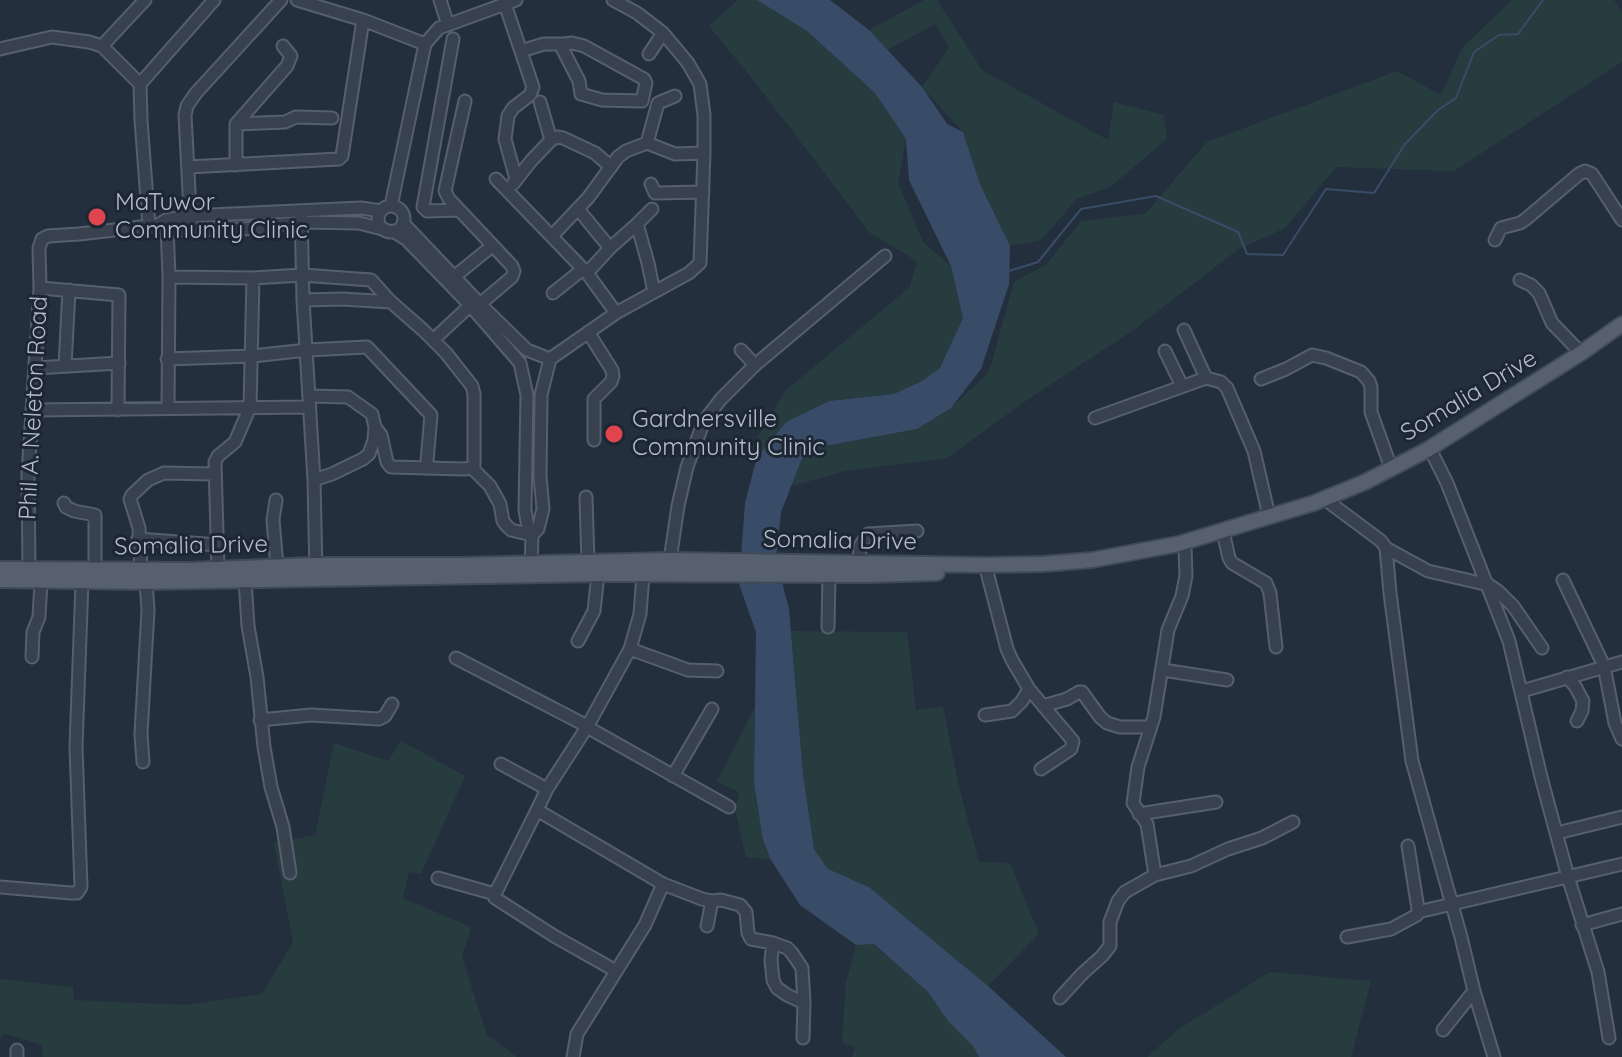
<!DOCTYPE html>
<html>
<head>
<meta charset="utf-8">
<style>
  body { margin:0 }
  canvas { display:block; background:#242f3e }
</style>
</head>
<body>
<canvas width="1622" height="1057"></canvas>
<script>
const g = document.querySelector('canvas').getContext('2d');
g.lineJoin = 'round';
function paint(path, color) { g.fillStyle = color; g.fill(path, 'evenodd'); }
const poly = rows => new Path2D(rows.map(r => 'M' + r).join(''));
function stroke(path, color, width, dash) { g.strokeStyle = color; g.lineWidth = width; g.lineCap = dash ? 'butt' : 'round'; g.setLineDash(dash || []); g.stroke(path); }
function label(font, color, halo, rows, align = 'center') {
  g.font = font + ' Quicksand,sans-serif'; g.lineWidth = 6; g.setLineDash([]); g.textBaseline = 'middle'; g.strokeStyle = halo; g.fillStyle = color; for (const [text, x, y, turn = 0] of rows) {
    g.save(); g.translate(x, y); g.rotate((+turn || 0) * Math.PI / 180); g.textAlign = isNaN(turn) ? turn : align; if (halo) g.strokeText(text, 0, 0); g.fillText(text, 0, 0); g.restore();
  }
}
paint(poly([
  [738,0,757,0,807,31,875,93,906,139,898,182,923,242,951,266,963,318,940,368,922,381,894,394,828,401,786,422,757,457,749,451,785,391,910,287,917,261,870,233,755,82,709,26],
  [924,0,937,0,982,70,1108,140,1114,102,1164,115,1167,139,1110,187,1077,199,1041,240,1010,246,980,184,963,132,922,87,949,48,936,24,887,50,869,30],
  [1512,0,1614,0,1622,12,1622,62,1454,171,1336,167,1285,228,1237,250,1135,329,1024,402,947,458,845,471,792,486,802,459,814,448,917,429,951,408,989,372,1014,282,1046,265,1081,221,1145,214,1207,142,1397,71,1441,95,1462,48],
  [791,631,907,632,916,710,943,706,958,783,979,862,1010,863,1039,934,988,986,869,887,828,869,814,849,803,774],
  [755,707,754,783,763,840,771,860,746,857,735,809,739,792,717,782],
  [401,741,465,776,421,874,409,872,403,898,471,927,462,957,487,1035,517,1057,43,1057,42,1045,4,1033,0,1038,0,979,73,987,74,1000,185,1005,262,994,293,942,274,843,315,835,334,743,388,761],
  [873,944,928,992,948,1021,973,1046,979,1057,852,1057,855,1048,842,1042,846,983,856,945],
  [1270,972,1371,981,1351,1057,1147,1057,1179,1029]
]), '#263c3f');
paint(poly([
  [757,0,830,0,869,30,922,87,947,124,963,132,980,184,1010,246,1009,284,981,369,951,408,917,429,814,448,802,459,781,512,776,559,789,609,803,774,814,849,828,869,869,887,988,986,1066,1057,979,1057,973,1046,948,1021,928,992,874,944,856,945,800,905,771,860,763,840,754,783,756,632,739,584,745,503,757,457,786,422,829,401,894,394,922,381,940,368,963,318,951,266,909,180,906,139,875,93,807,31]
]), '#394c67');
stroke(poly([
  [1009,271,1038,262,1081,209,1156,196,1238,232,1247,254,1283,255,1326,189,1374,193,1405,144,1438,110,1456,98,1474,52,1499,35,1518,34,1543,0]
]), '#394c67', 2);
const minor = poly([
  [297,0,363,20,425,44],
  [440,0,448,25],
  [504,1,533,87,530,95,513,108,508,116,505,139,516,179],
  [453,39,423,207,427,211,458,210],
  [572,43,584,46,644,79,646,83,642,101,602,100,581,94,579,81,562,48,564,44,572,43],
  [102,46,145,0],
  [0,49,52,37,89,42,102,46,140,84],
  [521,51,544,44,564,44],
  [649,54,663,33],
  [675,96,658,103,647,143,675,154,704,153],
  [465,101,445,191,449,199,512,266,514,271,512,277,480,304],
  [540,102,551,140],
  [236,124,285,122,296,117,332,118],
  [236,165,236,124,287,66,291,56,283,46],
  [188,167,339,159,342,156,363,20],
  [496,179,587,273,616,313],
  [513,184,531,161,551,140,557,137,563,138,595,153,611,167],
  [651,184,655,193,703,192],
  [391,206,425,44,439,28,516,0],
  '378 219a13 13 0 1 1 26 0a13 13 0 1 1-26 0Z',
  [578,209,610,248],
  [301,211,303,300,314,480,316,573],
  [403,223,480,304,527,350,550,359],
  [637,224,652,209],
  [158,225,167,230,244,229,302,222,359,223,386,230],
  [167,225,169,277,168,408],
  [149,226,141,120,140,84,214,0],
  [191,230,185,115,187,106,196,93,281,0],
  [393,231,406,239,470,305,520,363,527,395,525,510,528,527,532,535,531,571],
  [552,236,588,198,618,157,626,151,647,143],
  [1495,240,1501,228,1520,223,1526,219,1579,174,1585,171,1592,174,1622,220],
  [587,273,610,248,637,224,648,263,654,292],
  [169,277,253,278,302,275,371,280,391,302,423,330,446,353,472,386,474,394,474,465,472,468,464,469,391,467,387,462,381,435,375,427],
  [454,277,492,246],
  [1520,280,1531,285,1539,293,1552,323,1581,353],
  [40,288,119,295,118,410],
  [553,293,583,269],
  [303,300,342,299,391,302],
  [1184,330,1206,378],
  [588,332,612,370,613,376,611,382,594,399,594,440],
  [433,340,474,302],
  [741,350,755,365],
  [1165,351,1182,386],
  [167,359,252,356,307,350,367,347,431,415,427,461,428,465,432,468],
  [65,366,69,290],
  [35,368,119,363],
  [1261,379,1286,369,1312,355,1326,358,1361,372,1369,381,1371,387,1371,412,1391,468],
  [309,396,348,397,372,414,375,427,374,440,369,454,363,459,332,474,314,480],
  [32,410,309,407],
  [1095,418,1206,378,1221,382,1227,388,1254,451,1269,516],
  [1432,453,1447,483,1509,641,1541,777,1568,877,1598,972,1609,1038],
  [472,468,490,486,500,504,503,521,506,525,511,530,532,535],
  [1327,496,1330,503,1381,541,1386,548,1390,593,1412,761,1461,937,1474,991,1494,1057],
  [586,497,588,561],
  [276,500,273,520,277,567],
  [64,503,66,507,74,511,95,515,95,570],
  [532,535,538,529,543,509,540,476,541,395,550,359,616,313,689,273,700,263,704,153,704,115,700,84,688,63,663,33,637,13,613,0],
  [1224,536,1229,558,1232,563,1266,583,1270,593,1276,647],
  [138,539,218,545],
  [1386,548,1428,571,1489,585,1499,592,1513,606,1542,648],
  [670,560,678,506,687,467,704,421,721,399,755,365,885,256],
  [859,563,860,546,868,534,917,531],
  [29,569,28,474,40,288,39,248,42,239,48,236,79,234,158,225,166,220,189,216,361,208,381,211],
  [218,569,215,462,218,456,235,442,250,407,253,278],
  [141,570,139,528,130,499,132,495,148,480,164,473,215,474],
  [987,572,1007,649,1012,660,1029,689,1073,741,1071,749,1041,769],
  [245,579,248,626,257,677,264,747,271,787,283,827,290,873],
  [1563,580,1604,666,1615,723,1622,739],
  [828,627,829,574],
  [578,641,594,611,598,574],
  [630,649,688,670,717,671],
  [32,657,33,632,39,617,41,581],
  [456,658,587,726],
  [1163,670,1227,680],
  [1567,677,1575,686,1583,701,1582,711,1577,721],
  [1522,691,1622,662],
  [1043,706,1067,699,1079,692,1082,692,1100,717,1107,723,1120,727,1150,727],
  [985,715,1012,711,1022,701,1029,689],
  [260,720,311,715,379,719,385,716,392,704],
  [587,727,729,807],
  [143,762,141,734,148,610,146,582],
  [501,764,547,789],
  [673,776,712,709],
  [537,810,495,894,495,898,554,936,616,971],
  [1139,814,1216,802],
  [1557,833,1622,817],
  [1155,875,1147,824,1133,803,1138,767,1154,717,1168,630,1182,596,1186,576,1185,547],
  [438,878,495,894],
  [663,884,702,899,712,901,721,900,740,905,746,912,748,933,751,939,773,943,787,948,792,953,802,968,804,1003,803,1038],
  [0,887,71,893,77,893,81,887,76,747,82,582],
  [1418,912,1622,864],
  [1582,925,1622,914],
  [707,926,712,901],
  [1347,937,1391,929,1417,915,1418,909,1408,846],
  [773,943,771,960,773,980,777,988,787,995,804,1003],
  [1060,998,1083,973,1102,956,1110,946,1110,922,1118,901,1125,892,1155,875,1191,866,1228,849,1262,838,1293,822],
  [1443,1030,1474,991],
  [17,1057,17,1050],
  [573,1057,577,1034,645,925,663,884,537,810,547,789,587,727,630,649,640,614,643,574]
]);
const major = poly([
  [0,569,191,570,315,565,462,565,670,560,985,565,1043,564,1092,560,1178,544,1314,503,1365,482,1427,450,1581,353,1622,324],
  [0,580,146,582,598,574,867,575,937,573]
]);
stroke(minor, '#565f6c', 15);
stroke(major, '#414a57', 18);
stroke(minor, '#38414e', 11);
stroke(major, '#56606e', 14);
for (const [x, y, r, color] of [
  [97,217,10,"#e0444e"],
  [614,434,10,"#e0444e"]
]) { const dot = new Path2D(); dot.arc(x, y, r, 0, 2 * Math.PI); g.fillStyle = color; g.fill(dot); stroke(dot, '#1d2633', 3); }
label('24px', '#b4bcc9', '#1d2633', [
  ["MaTuwor",115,203],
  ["Community Clinic",115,231],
  ["Gardnersville",632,420],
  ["Community Clinic",632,448]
], 'left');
label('24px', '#b4bcc9', '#1d2633', [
  ["Somalia Drive",1469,396,-31],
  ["Phil A. Neleton Road",34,408,-87],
  ["Somalia Drive",840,541,1],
  ["Somalia Drive",191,546,-1]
]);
</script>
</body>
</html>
